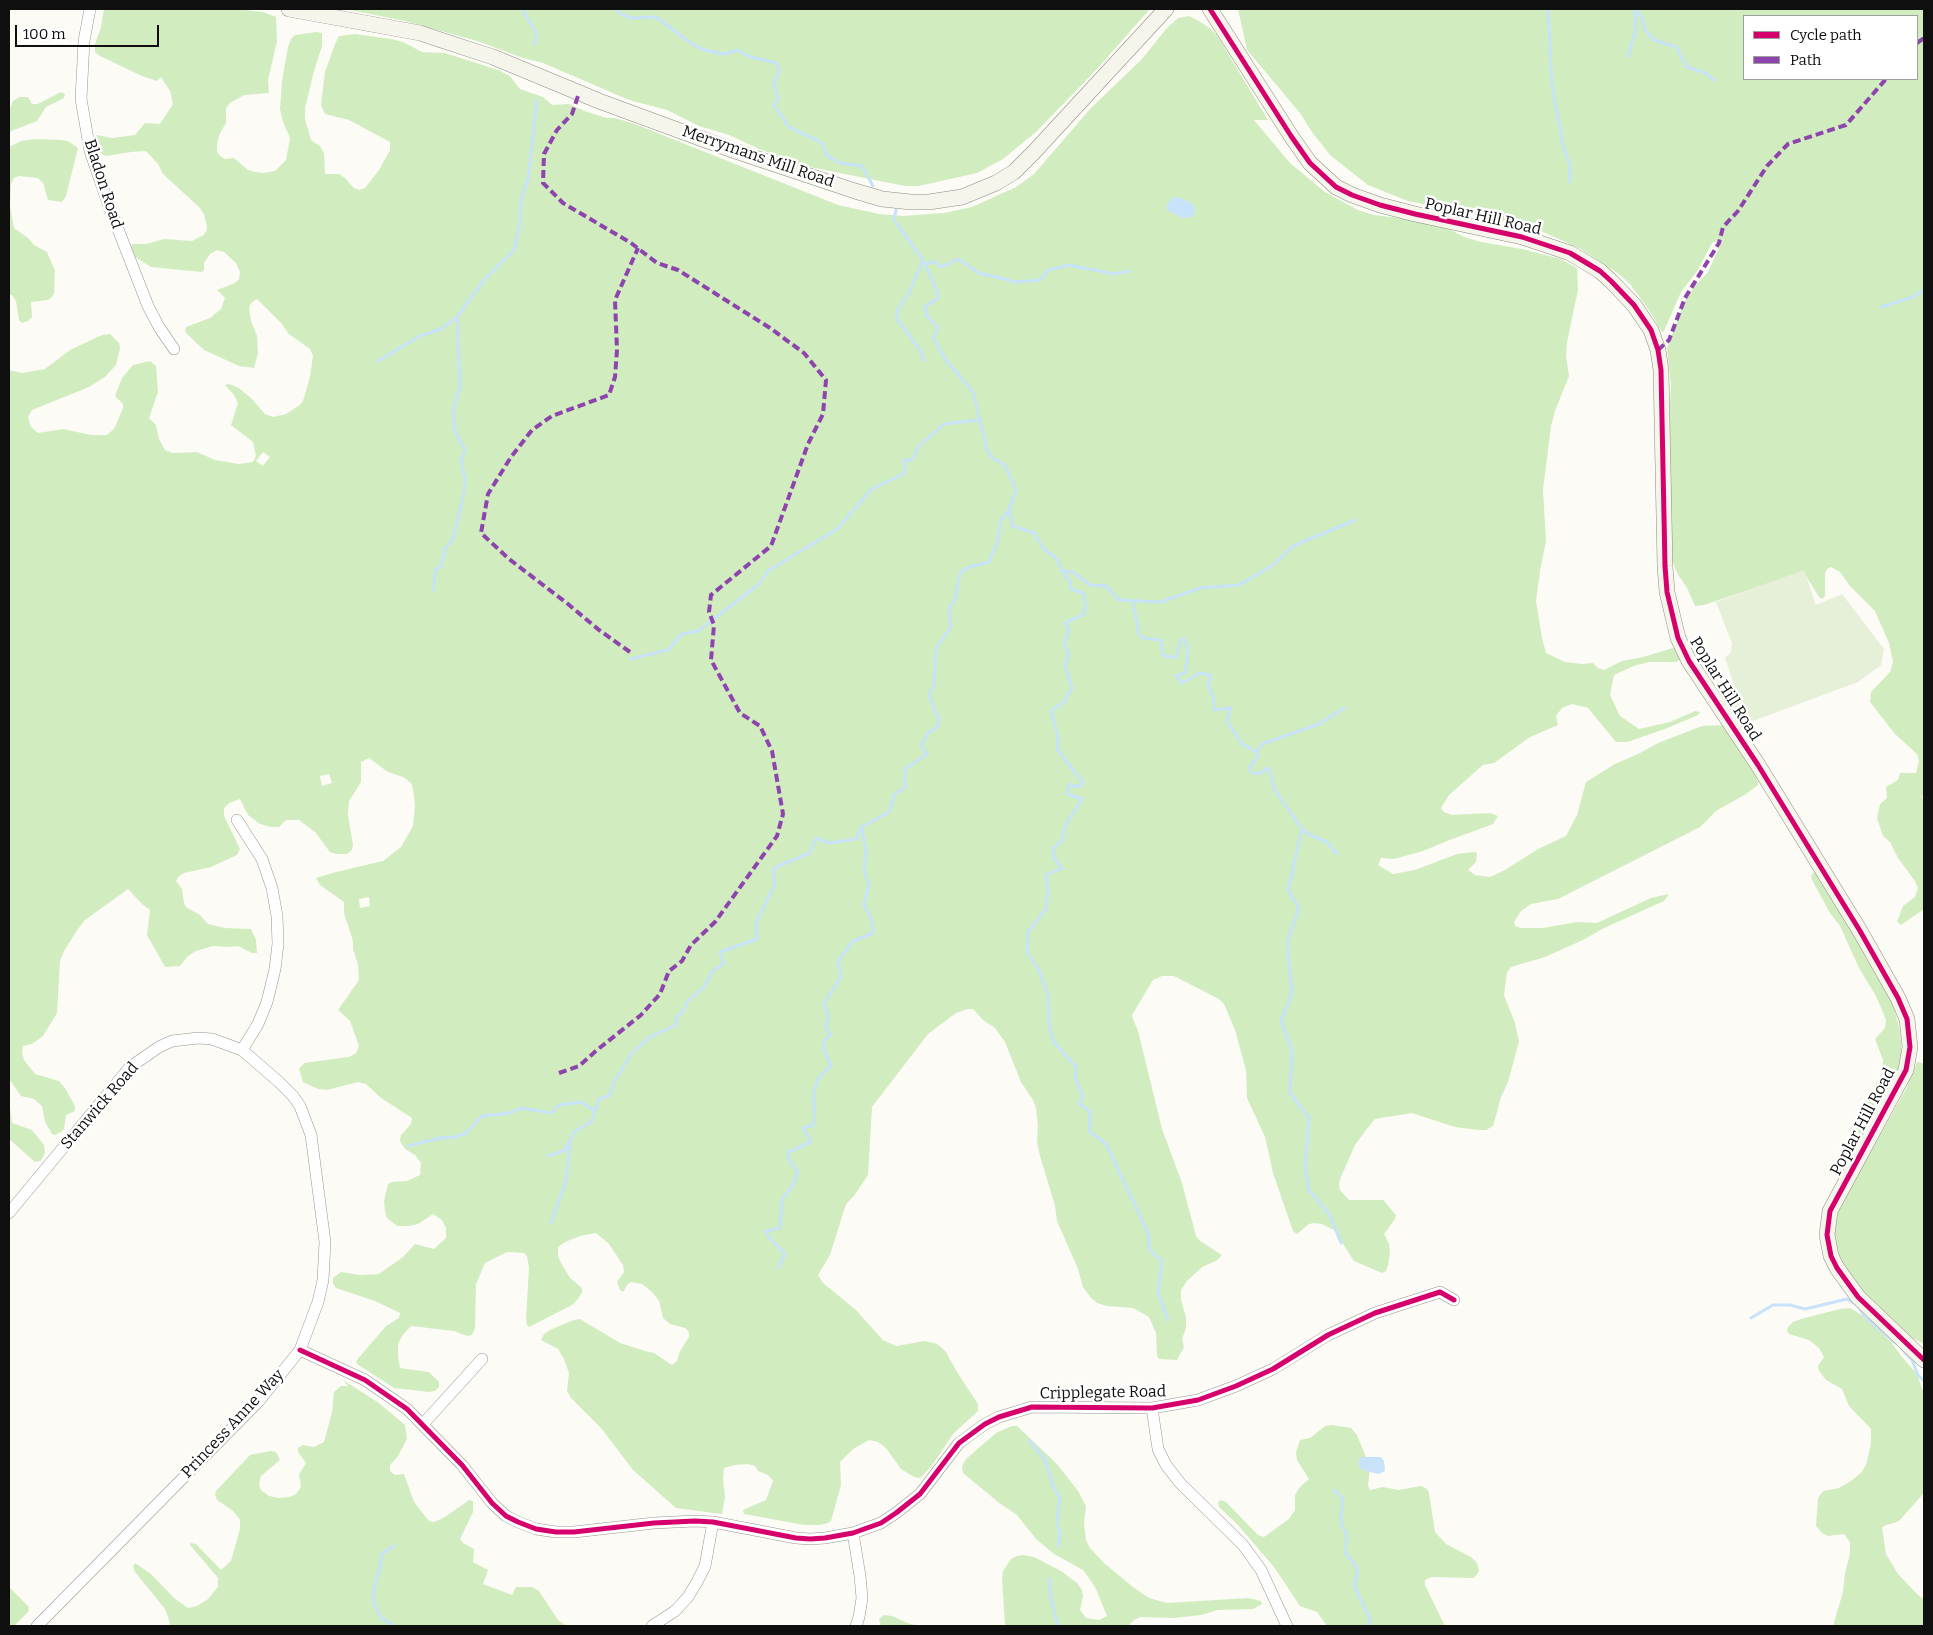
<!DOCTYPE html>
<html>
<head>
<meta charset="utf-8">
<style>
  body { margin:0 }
  #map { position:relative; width:1933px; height:1635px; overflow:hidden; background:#fcfbf5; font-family:Bitter,serif }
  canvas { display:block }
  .frame { position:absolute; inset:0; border:10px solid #0f0f0f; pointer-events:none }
  .legend { position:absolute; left:1743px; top:15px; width:175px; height:65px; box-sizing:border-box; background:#fff; border:1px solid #9f9f9f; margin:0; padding:6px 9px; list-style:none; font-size:15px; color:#0f0f0f }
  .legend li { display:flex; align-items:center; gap:10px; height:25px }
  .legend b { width:25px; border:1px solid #9f9f9f }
  .scale { position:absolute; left:15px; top:25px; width:144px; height:22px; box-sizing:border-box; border:2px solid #0f0f0f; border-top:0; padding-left:6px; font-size:15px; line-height:18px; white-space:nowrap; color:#0f0f0f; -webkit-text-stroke:4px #fff; paint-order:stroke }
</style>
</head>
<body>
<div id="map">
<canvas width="1933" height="1635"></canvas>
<div class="frame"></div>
<ul class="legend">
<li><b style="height:6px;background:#d6006c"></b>Cycle path</li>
<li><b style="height:6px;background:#8e44ad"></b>Path</li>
</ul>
<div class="scale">100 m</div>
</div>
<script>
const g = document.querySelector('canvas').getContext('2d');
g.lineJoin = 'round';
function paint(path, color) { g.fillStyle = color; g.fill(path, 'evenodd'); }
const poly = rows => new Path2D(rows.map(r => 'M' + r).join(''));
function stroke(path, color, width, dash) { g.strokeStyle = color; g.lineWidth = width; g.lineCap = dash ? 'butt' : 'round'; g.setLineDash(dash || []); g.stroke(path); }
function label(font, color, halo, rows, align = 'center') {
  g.font = font + ' Bitter,serif'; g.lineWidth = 5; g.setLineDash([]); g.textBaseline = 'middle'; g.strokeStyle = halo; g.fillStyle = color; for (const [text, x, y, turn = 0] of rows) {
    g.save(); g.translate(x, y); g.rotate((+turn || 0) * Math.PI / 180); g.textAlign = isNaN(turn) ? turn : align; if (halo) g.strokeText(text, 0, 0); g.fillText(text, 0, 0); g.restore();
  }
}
paint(poly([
  [104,9,235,9,263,12,276,17,277,41,268,80,269,93,244,95,230,103,226,108,226,123,220,133,217,143,217,152,220,156,225,159,234,158,248,170,255,172,263,173,275,171,286,160,290,138,283,122,280,109,282,81,288,47,291,39,295,35,317,32,322,33,322,46,314,71,305,108,305,119,311,140,320,146,324,153,325,174,339,174,345,178,354,188,359,190,365,188,379,170,390,150,390,142,349,120,325,114,321,105,325,72,335,44,339,36,355,34,391,39,403,42,422,52,445,53,498,70,510,76,520,89,543,97,552,105,569,104,587,112,607,118,615,118,635,124,838,205,879,214,903,216,944,213,972,207,1016,187,1034,174,1091,108,1142,59,1167,28,1178,18,1189,16,1197,20,1211,29,1218,37,1268,120,1254,120,1290,163,1325,192,1358,210,1374,215,1415,220,1447,228,1464,237,1481,242,1522,249,1561,259,1577,268,1578,290,1567,342,1566,356,1569,376,1555,411,1551,426,1543,490,1546,541,1540,571,1536,601,1542,638,1546,653,1565,662,1582,664,1593,663,1598,668,1604,670,1622,661,1643,657,1673,648,1679,650,1680,660,1676,662,1650,662,1636,665,1614,675,1610,695,1620,716,1639,729,1670,722,1695,711,1700,712,1698,715,1665,729,1627,742,1616,742,1588,708,1572,704,1562,708,1556,716,1558,725,1530,737,1494,763,1483,765,1449,795,1441,808,1444,812,1452,815,1490,813,1498,816,1493,824,1447,841,1423,851,1394,859,1381,858,1378,865,1393,874,1415,870,1457,854,1474,852,1477,853,1476,862,1468,870,1475,875,1490,877,1505,870,1538,849,1566,836,1577,815,1586,782,1615,764,1640,753,1658,743,1702,726,1724,725,1755,774,1758,782,1758,785,1746,794,1716,811,1700,827,1558,899,1531,904,1521,911,1514,922,1515,926,1521,928,1543,928,1577,922,1597,923,1651,898,1669,894,1664,901,1604,928,1583,940,1545,957,1511,967,1507,972,1504,995,1515,1023,1519,1042,1508,1082,1501,1097,1493,1126,1486,1130,1478,1130,1455,1127,1412,1113,1375,1119,1366,1130,1355,1145,1340,1179,1339,1184,1340,1190,1349,1200,1383,1200,1396,1215,1395,1219,1384,1234,1389,1244,1390,1253,1388,1265,1386,1271,1382,1273,1354,1261,1334,1230,1322,1224,1314,1223,1309,1224,1297,1234,1293,1231,1273,1173,1265,1137,1247,1098,1246,1070,1235,1030,1224,1004,1219,999,1174,976,1162,976,1153,980,1132,1015,1133,1019,1138,1031,1162,1129,1182,1183,1196,1236,1200,1241,1222,1255,1216,1261,1202,1267,1187,1281,1181,1290,1181,1300,1186,1317,1186,1328,1182,1339,1184,1347,1177,1360,1159,1359,1157,1356,1156,1333,1149,1317,1133,1308,1107,1306,1097,1303,1091,1298,1083,1287,1078,1269,1057,1221,1055,1206,1040,1156,1037,1142,1038,1126,1036,1108,1033,1100,1021,1082,1005,1042,995,1028,983,1020,973,1009,968,1009,956,1013,928,1034,872,1107,868,1175,854,1196,846,1204,830,1255,818,1275,823,1283,856,1310,883,1340,896,1346,925,1341,937,1344,942,1348,946,1352,957,1372,978,1404,978,1411,953,1434,931,1467,920,1478,914,1477,901,1469,886,1448,878,1442,869,1440,853,1449,840,1462,841,1485,831,1521,828,1523,820,1525,804,1525,744,1514,743,1511,745,1509,766,1500,773,1481,768,1475,758,1471,755,1466,748,1464,735,1465,724,1468,723,1479,725,1497,722,1514,676,1508,633,1470,601,1428,571,1398,567,1391,569,1373,564,1359,558,1349,541,1340,544,1334,552,1329,574,1320,580,1319,620,1343,645,1351,654,1353,672,1365,677,1361,680,1351,689,1337,689,1332,685,1328,670,1324,663,1318,659,1301,652,1292,642,1284,631,1282,627,1285,623,1292,620,1290,617,1282,624,1272,623,1265,609,1244,596,1233,580,1236,565,1242,558,1247,558,1256,560,1261,570,1278,582,1288,582,1292,578,1299,572,1305,529,1327,527,1325,526,1318,529,1268,527,1256,524,1253,507,1252,485,1263,476,1284,475,1328,472,1335,467,1336,454,1331,411,1326,402,1336,398,1344,398,1356,400,1368,429,1372,439,1382,439,1387,435,1391,429,1392,394,1388,357,1364,356,1361,386,1326,399,1318,400,1313,375,1301,336,1288,333,1283,333,1278,341,1272,360,1275,379,1274,403,1257,415,1244,434,1249,446,1238,446,1228,442,1220,433,1214,418,1224,409,1226,397,1226,387,1218,385,1212,384,1201,388,1184,392,1182,407,1181,420,1175,421,1163,415,1155,405,1149,400,1141,401,1135,411,1124,412,1118,381,1098,366,1084,358,1082,327,1090,318,1089,303,1082,299,1069,304,1063,349,1057,356,1053,359,1046,350,1021,338,1010,359,980,358,965,353,949,353,941,344,913,344,902,320,885,316,878,336,872,383,861,401,847,413,826,415,805,413,789,411,783,403,777,388,772,369,758,361,762,361,782,349,801,348,815,353,845,352,850,347,854,336,854,330,852,315,832,299,820,286,820,279,827,271,827,260,824,248,815,240,799,229,803,224,808,224,816,240,849,237,855,211,867,184,873,179,876,176,881,182,889,184,903,186,907,200,915,208,924,225,928,251,929,256,940,257,953,252,953,238,946,228,947,213,946,196,951,188,956,180,966,165,967,147,935,150,910,142,904,128,889,85,920,78,929,64,951,60,961,57,1013,43,1036,32,1044,23,1046,22,1052,24,1060,35,1074,59,1081,65,1088,75,1106,75,1111,66,1115,64,1129,61,1132,55,1135,52,1134,45,1122,42,1106,34,1099,21,1096,9,1079,9,370,22,373,45,369,70,350,102,335,110,334,119,343,120,349,116,365,105,377,89,387,32,410,28,417,31,427,38,433,63,429,91,435,107,435,114,429,123,408,123,404,115,396,122,378,133,365,150,361,156,366,158,392,149,418,156,425,159,439,165,450,173,453,197,452,215,460,239,464,253,462,256,456,253,442,231,425,238,403,234,395,225,385,229,384,239,388,252,399,265,414,273,417,286,414,301,404,303,401,310,377,313,356,310,349,289,334,281,323,257,299,251,303,249,308,251,321,257,336,258,353,254,368,239,366,204,350,187,334,185,331,186,327,210,318,221,309,225,298,217,290,235,283,239,279,240,272,236,263,224,252,217,250,210,254,204,263,204,270,202,272,151,267,135,257,131,247,132,244,146,244,164,239,192,241,204,235,207,229,207,226,204,214,200,208,163,174,158,164,148,153,145,151,131,152,106,156,100,153,95,147,94,139,97,135,112,138,127,136,135,135,145,123,160,124,173,104,170,91,161,77,157,81,142,76,100,56,95,52,95,44,101,27],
  [263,452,270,457,263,466,256,461],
  [329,774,332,783,322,786,320,776],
  [369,897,370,906,360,908,359,899],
  [345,9,1150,9,1096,70,1036,132,1003,159,977,173,919,186,905,186,805,166,759,149,729,135,699,126,667,110,629,100,543,63,523,58,477,41,405,21],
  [1238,9,1924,9,1924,793,1922,797,1924,802,1924,909,1901,925,1897,922,1903,906,1915,897,1918,888,1915,881,1898,858,1890,842,1883,836,1877,818,1880,804,1887,798,1886,787,1898,780,1900,773,1916,773,1919,761,1917,754,1895,734,1870,702,1871,692,1890,672,1893,662,1889,643,1875,611,1850,586,1840,572,1831,567,1827,569,1825,574,1825,596,1822,599,1819,597,1806,576,1799,573,1704,605,1695,606,1687,588,1677,573,1672,560,1669,430,1671,384,1667,348,1684,303,1694,287,1708,272,1723,239,1712,243,1698,270,1681,292,1664,331,1662,332,1651,313,1630,284,1619,274,1579,248,1543,232,1506,221,1408,201,1368,185,1330,155,1312,132,1300,113,1247,50],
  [1744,16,1917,16,1917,79,1744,79],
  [61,92,65,94,64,98,46,107,37,121,9,132,9,111,13,101,19,97,28,97,32,104,38,104],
  [35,139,61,140,68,141,78,148,66,196,62,202,48,200,43,183,38,178,19,176,14,178,11,184,10,206,14,228,28,238,34,245,47,252,55,271,54,293,52,297,48,300,31,302,32,317,28,321,22,323,19,320,16,301,12,295,9,295,9,147,21,141],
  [1815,871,1849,925,1893,1004,1900,1031,1902,1055,1901,1064,1876,1111,1865,1130,1859,1135,1852,1133,1850,1130,1882,1073,1883,1060,1875,1039,1885,1028,1886,1020,1876,996,1859,968,1840,926,1830,913,1812,880,1811,876],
  [1917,1062,1922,1063,1924,1068,1924,1344,1911,1337,1864,1294,1840,1259,1836,1251,1834,1231,1835,1219,1841,1205,1906,1089],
  [9,1100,12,1123,32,1130,44,1145,45,1153,41,1161,35,1162,9,1139],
  [1850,1308,1865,1317,1891,1342,1902,1357,1917,1374,1924,1394,1924,1493,1899,1521,1884,1526,1882,1528,1886,1554,1898,1574,1919,1596,1924,1599,1924,1626,1833,1626,1843,1592,1845,1573,1850,1554,1850,1542,1844,1534,1828,1536,1822,1533,1816,1526,1818,1498,1823,1491,1839,1488,1851,1481,1862,1472,1867,1462,1871,1443,1871,1429,1849,1406,1842,1389,1826,1380,1819,1371,1818,1366,1824,1357,1819,1348,1809,1340,1789,1334,1787,1331,1788,1327,1793,1322,1801,1319,1840,1309],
  [343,1380,379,1403,405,1425,407,1439,398,1456,390,1465,390,1471,395,1475,404,1474,414,1502,429,1521,434,1522,445,1517,469,1500,473,1501,473,1512,460,1539,463,1543,474,1549,473,1562,488,1570,483,1584,512,1595,516,1587,532,1587,539,1591,558,1620,567,1626,169,1626,170,1623,165,1609,135,1572,133,1567,135,1563,151,1574,174,1598,188,1608,197,1606,208,1599,218,1587,218,1578,190,1545,191,1543,196,1544,221,1570,231,1561,240,1529,240,1520,233,1511,217,1500,215,1495,216,1491,250,1455,271,1451,276,1452,280,1460,261,1476,259,1484,261,1490,269,1496,279,1498,290,1497,296,1494,301,1487,299,1474,306,1463,298,1452,298,1448,303,1445,314,1447,324,1442,332,1412,334,1392,341,1386,348,1386],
  [1332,1425,1351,1428,1357,1435,1370,1467,1368,1486,1370,1490,1383,1487,1398,1490,1421,1486,1427,1489,1429,1493,1435,1532,1446,1544,1471,1557,1477,1563,1479,1571,1474,1578,1432,1577,1425,1580,1425,1585,1445,1626,1327,1626,1317,1612,1300,1606,1274,1567,1237,1524,1219,1507,1218,1503,1220,1500,1226,1502,1258,1535,1264,1537,1289,1519,1295,1510,1295,1495,1299,1488,1309,1479,1297,1460,1296,1452,1300,1440,1310,1438,1325,1426],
  [1012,1426,1017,1426,1057,1464,1078,1491,1086,1506,1084,1523,1086,1540,1090,1548,1104,1563,1133,1587,1149,1598,1167,1603,1248,1598,1261,1601,1262,1604,1253,1609,1218,1610,1201,1615,1174,1618,1141,1617,1134,1620,1128,1626,1005,1626,1002,1579,1003,1571,1011,1559,1017,1556,1024,1555,1034,1557,1061,1571,1077,1583,1082,1590,1083,1596,1080,1610,1086,1618,1099,1620,1107,1616,1095,1587,1083,1570,1054,1554,1036,1539,1017,1515,998,1502,963,1473,962,1466,966,1459,996,1433],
  [9,1587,29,1607,28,1612,14,1626,9,1626],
  [884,1615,892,1616,910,1624,922,1626,881,1626,879,1619]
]), '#d1edc0');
paint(poly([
  [1804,570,1816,605,1842,594,1884,649,1881,665,1858,682,1742,725,1721,695,1735,688,1725,658,1731,652,1732,643,1716,602]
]), '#e6efd7');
paint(poly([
  [1173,197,1181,198,1193,204,1195,210,1194,215,1189,218,1182,218,1167,210,1167,204],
  [1361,1457,1381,1457,1384,1461,1385,1471,1378,1474,1363,1470,1359,1466,1358,1461]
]), '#c8e2fa');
stroke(poly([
  [522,9,536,32,535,44],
  [616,9,621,14,631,18,656,17,692,44,704,50,724,54,738,50,748,56,776,63,779,71,774,83,778,98,774,105,789,127,822,143,826,155,840,163,862,166,873,186],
  [1548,9,1552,84,1563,146,1570,165,1570,182],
  [1635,9,1642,18,1645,30,1654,40,1676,47,1687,67,1705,73,1714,80],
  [1628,57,1635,32,1635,9],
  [896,210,894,220,923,260,938,293,937,299,925,306,926,315,938,328,933,338,946,360,973,392,987,450,992,458,1005,465,1016,490,1009,509,1013,526,1034,533,1044,549,1057,559,1062,571,1070,581,1071,589,1083,593,1086,606,1084,614,1065,623,1069,630,1064,644,1069,654,1065,665,1072,688,1064,702,1051,711,1058,737,1057,749,1083,783,1078,787,1069,784,1067,794,1082,799,1065,826,1062,840,1053,849,1054,858,1062,868,1046,875,1048,889,1046,909,1028,932,1027,953,1039,970,1048,995,1049,1023,1053,1041,1076,1067,1075,1078,1083,1096,1079,1104,1090,1111,1090,1132,1106,1144,1149,1235,1149,1249,1162,1261,1158,1292,1168,1320],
  [923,260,909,293,897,311,897,319,920,350,924,361],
  [925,265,933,261,942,267,958,259,979,273,1016,282,1040,280,1048,270,1069,265,1114,274,1129,271],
  [1881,307,1913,297,1924,290],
  [378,361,420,336,441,329,457,317,484,280,514,250,520,223,521,198,528,180,537,100],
  [1063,571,1073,572,1090,585,1106,586,1119,600,1161,602,1200,588,1239,585,1272,566,1293,546,1355,520],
  [434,591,435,570,441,566,445,549,453,539,464,493,465,479,461,461,465,450,455,431,453,411,460,386,457,317],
  [1133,602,1139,634,1143,638,1161,640,1163,656,1176,657,1181,640,1184,638,1188,647,1186,672,1176,676,1182,683,1200,673,1210,675,1208,686,1213,696,1214,710,1231,708,1227,721,1242,744,1257,752],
  [630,659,668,650,682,634,698,631,759,584,768,571,837,529,872,489,905,473,904,461,913,459,918,447,944,424,979,420],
  [1257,752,1258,756,1250,767,1251,772,1258,774,1269,768,1274,789,1302,829,1308,834,1327,842,1337,854],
  [1257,752,1262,744,1319,724,1344,708],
  [1302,829,1288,890,1299,908,1287,942,1292,993,1281,1022,1292,1050,1290,1093,1309,1118,1305,1168,1309,1190,1329,1214,1341,1243],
  [408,1146,440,1138,455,1137,466,1133,482,1116,510,1113,521,1108,551,1113,559,1105,580,1102,594,1110],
  [548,1156,565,1150,574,1132,592,1121,599,1099,610,1095,614,1082,631,1054,650,1037,676,1025,677,1016,683,1011,687,1002,704,987,713,971,724,963,720,952,757,939,756,923,775,884,773,870,778,866,810,853,816,838,829,843,856,839,862,827,889,812,894,795,905,787,905,769,927,754,921,745,928,733,937,727,939,720,929,695,934,686,936,648,951,627,949,609,955,599,960,573,969,567,989,562,997,543,1001,520,1009,510],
  [551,1223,566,1180,570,1143],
  [778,1268,785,1254,767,1235,766,1231,780,1228,782,1199,792,1187,798,1172,789,1160,788,1152,811,1142,803,1128,813,1125,815,1114,813,1095,818,1079,831,1065,823,1048,824,1041,830,1035,826,1027,828,1015,824,1004,841,976,838,961,853,941,873,933,871,919,864,904,869,884,864,871,866,852,862,828],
  [1751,1318,1773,1305,1790,1305,1805,1309,1847,1299,1857,1305,1866,1318,1897,1344],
  [1901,1348,1912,1360,1918,1375,1924,1381],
  [1029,1440,1045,1460,1053,1486,1060,1497,1057,1522,1060,1534,1058,1546],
  [1334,1490,1343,1499,1341,1513,1341,1523,1347,1535,1345,1552,1357,1568,1357,1575,1354,1585,1369,1617,1370,1626],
  [394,1546,383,1553,381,1557,381,1565,376,1581,373,1595,375,1606,381,1618,395,1626],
  [1049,1579,1051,1599,1058,1626]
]), '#c8e2fa', 3);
const street = poly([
  [90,9,84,41,81,99,90,151,109,206,148,306,159,327,174,349],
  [237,820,262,859,272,888,277,916,278,944,275,969,267,1002,258,1024,242,1050],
  [9,1213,130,1067,159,1047,172,1041,198,1038,212,1039,242,1050,279,1082,293,1096,300,1106,311,1135,325,1242,323,1280,318,1302,300,1350,259,1401,37,1626],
  [300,1350,365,1380,407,1409,462,1465,492,1503,506,1516,518,1522,536,1529,556,1532,574,1532,654,1523,695,1521,713,1522,796,1538,810,1539,825,1538,853,1533,881,1523,896,1513,920,1494,959,1443,985,1424,999,1417,1032,1407,1152,1408,1198,1400,1236,1386,1273,1369,1328,1335,1375,1313,1440,1292,1454,1300],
  [1152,1408,1158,1449,1166,1465,1180,1483,1243,1545,1261,1570,1287,1626],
  [423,1424,482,1359],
  [853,1533,860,1576,862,1598,859,1617,856,1626],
  [652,1626,675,1611,688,1597,697,1582,705,1566,713,1522]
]);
const secondary = poly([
  [289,9,420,33,447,42,493,57,599,101,732,150,855,191,882,199,911,202,929,202,962,197,996,183,1014,172,1034,152,1166,9],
  [1210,9,1291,136,1310,163,1336,187,1352,195,1380,205,1415,214,1522,237,1570,253,1600,271,1611,281,1634,305,1651,330,1658,350,1661,370,1665,566,1667,592,1678,638,1689,661,1758,765,1860,931,1898,998,1907,1019,1910,1047,1906,1070,1830,1211,1827,1235,1831,1256,1837,1268,1858,1297,1924,1360]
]);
stroke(street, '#969593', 12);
stroke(secondary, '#8c8c89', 16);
stroke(street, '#fffefe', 11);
stroke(secondary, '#f5f5eb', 15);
stroke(poly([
  [1917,43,1924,38],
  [1658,350,1669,340,1685,298,1719,243,1723,227,1738,211,1767,166,1788,144,1846,125,1886,79],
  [630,652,599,630,568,604,509,559,481,533,488,494,511,457,532,430,552,416,609,395,615,377,617,350,615,300,638,248],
  [559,1073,579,1066,597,1050,641,1015,660,994,669,971,682,961,691,945,715,922,777,836,783,814,772,751,760,726,740,713,711,660,714,625,709,612,711,595,771,546,808,444,823,414,826,380,804,353,770,328,678,270,657,263,631,243,563,203,543,183,544,154,557,130,572,114,579,93]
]), '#8e44ad', 4, [8, 4]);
stroke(poly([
  [1210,9,1291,136,1310,163,1336,187,1352,195,1380,205,1415,214,1522,237,1570,253,1600,271,1611,281,1634,305,1651,330,1658,350,1661,370,1665,566,1667,592,1678,638,1689,661,1758,765,1860,931,1898,998,1907,1019,1910,1047,1906,1070,1830,1211,1827,1235,1831,1256,1837,1268,1858,1297,1924,1360],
  [300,1350,365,1380,407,1409,462,1465,492,1503,506,1516,518,1522,536,1529,556,1532,574,1532,654,1523,695,1521,713,1522,796,1538,810,1539,825,1538,853,1533,881,1523,896,1513,920,1494,959,1443,985,1424,999,1417,1032,1407,1152,1408,1198,1400,1236,1386,1273,1369,1328,1335,1375,1313,1440,1292,1454,1300]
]), '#d6006c', 5);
label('16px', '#0f0f0f', '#fff', [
  ["Merrymans Mill Road",758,157,19],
  ["Bladon Road",103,184,72],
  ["Poplar Hill Road",1483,217,13],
  ["Poplar Hill Road",1725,689,58],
  ["Stanwick Road",100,1106,-49],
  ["Poplar Hill Road",1863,1122,-62],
  ["Cripplegate Road",1103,1393,-1],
  ["Princess Anne Way",233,1424,-47]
]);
</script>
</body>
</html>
